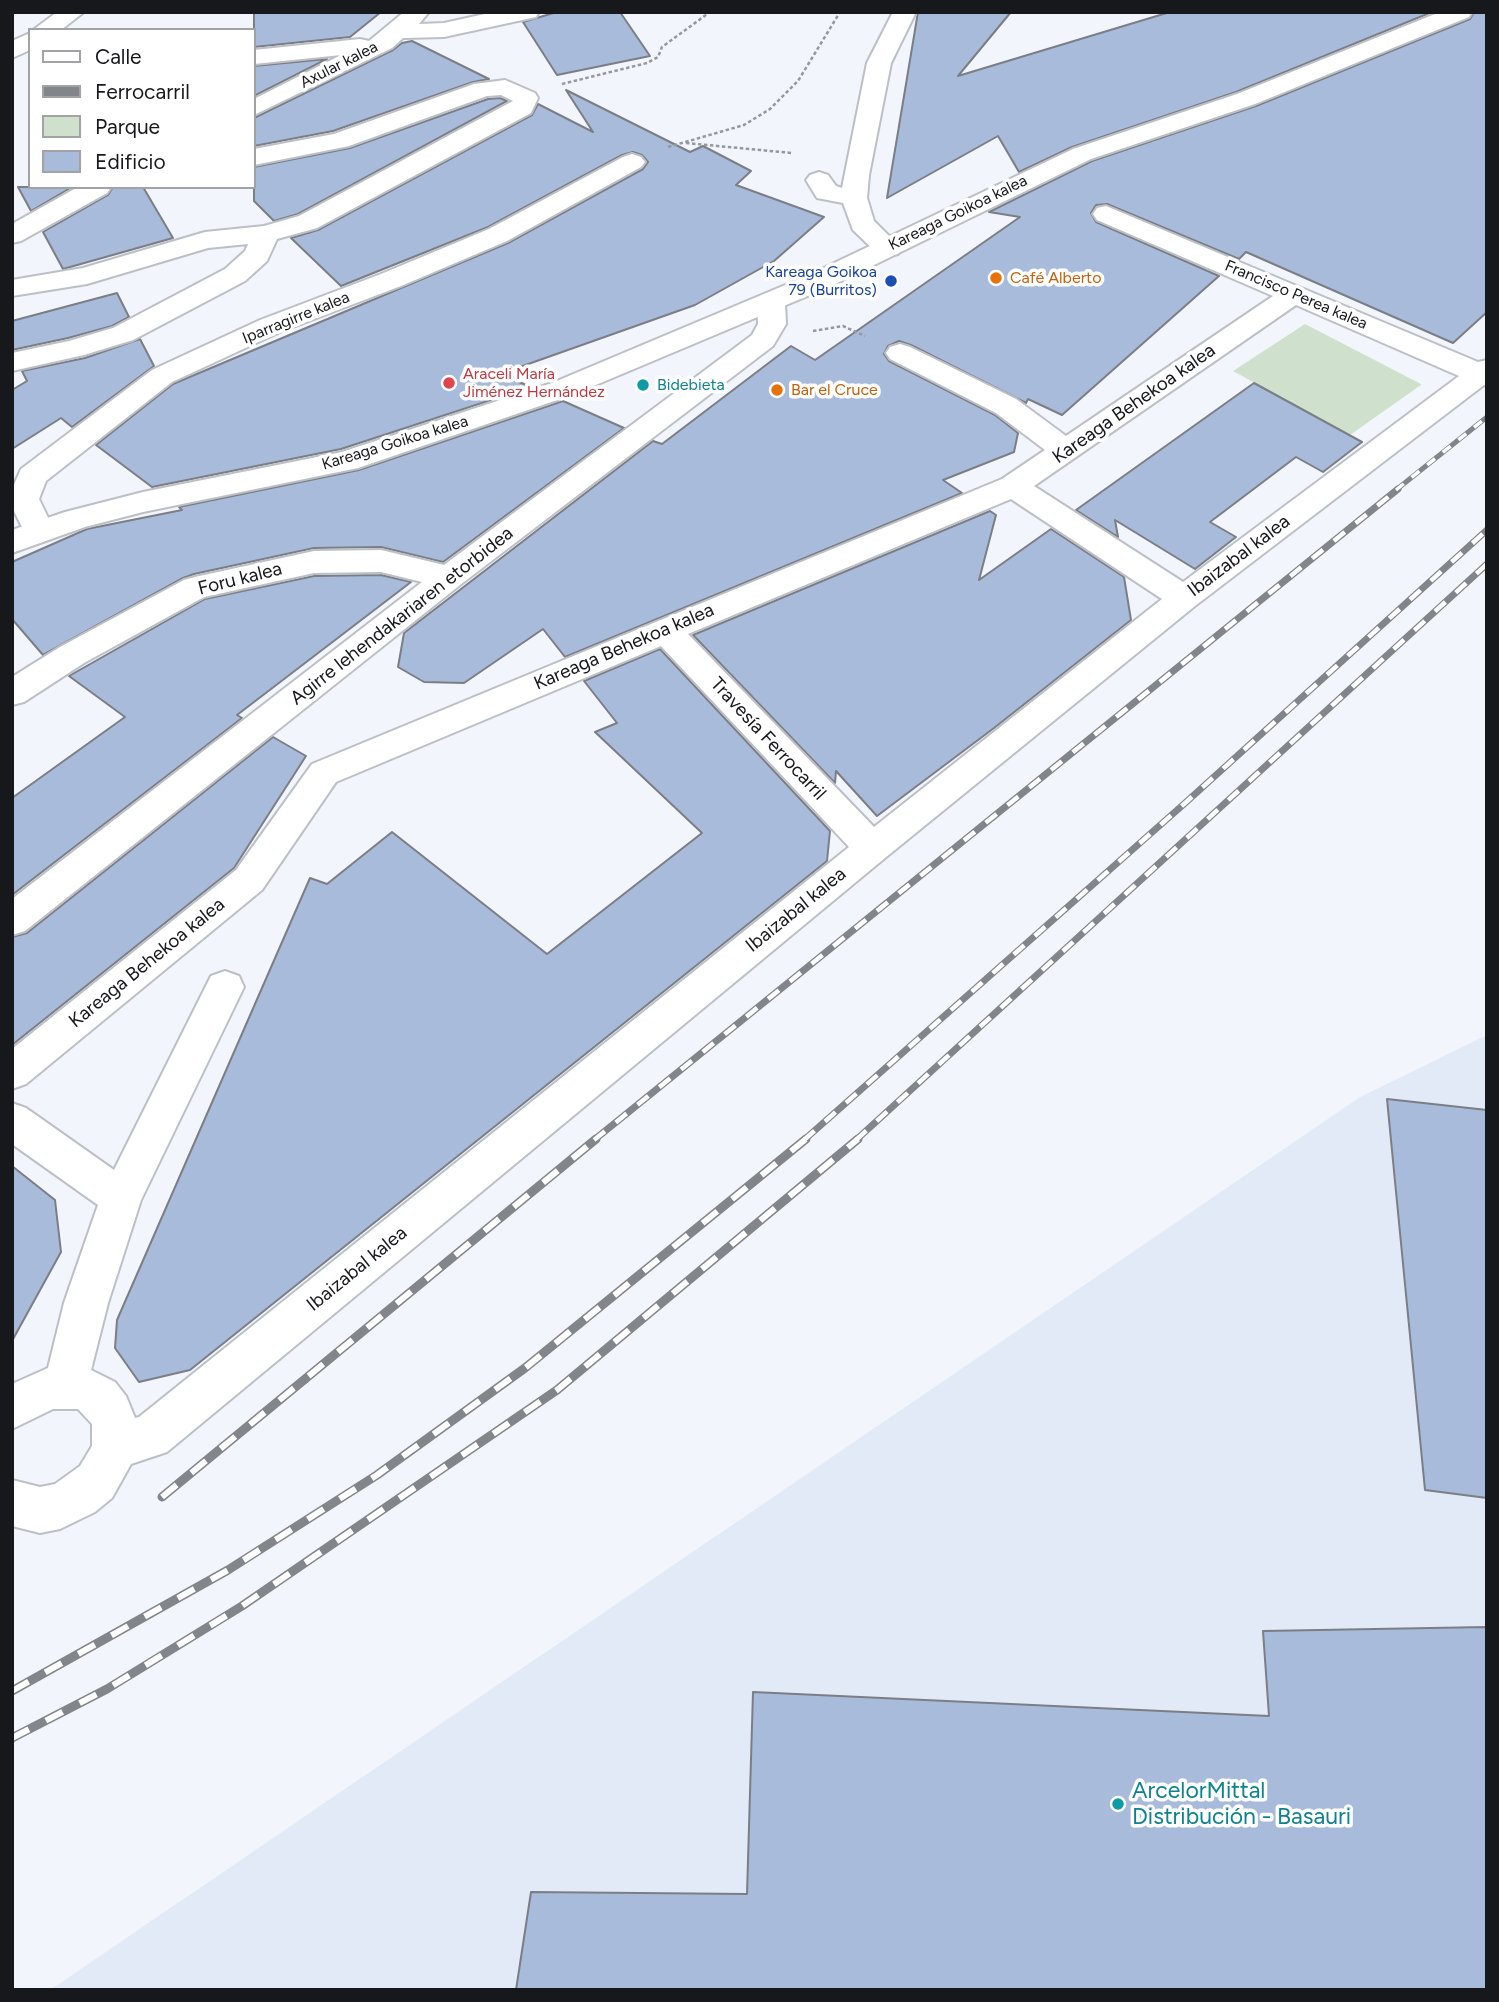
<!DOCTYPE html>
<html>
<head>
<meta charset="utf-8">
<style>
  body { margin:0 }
  #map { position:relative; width:1499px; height:2002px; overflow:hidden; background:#f2f6fc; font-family:Figtree,sans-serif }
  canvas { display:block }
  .frame { position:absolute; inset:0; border:14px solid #17181b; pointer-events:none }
  .legend { position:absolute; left:28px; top:28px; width:228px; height:161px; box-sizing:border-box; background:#fff; border:2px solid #a2a3a4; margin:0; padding:9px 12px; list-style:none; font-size:21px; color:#17181b }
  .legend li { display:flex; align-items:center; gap:14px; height:35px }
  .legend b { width:35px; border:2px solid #a2a3a4 }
</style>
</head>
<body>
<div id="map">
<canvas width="1499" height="2002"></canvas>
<div class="frame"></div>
<ul class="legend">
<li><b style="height:9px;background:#fff"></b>Calle</li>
<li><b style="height:9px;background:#828589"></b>Ferrocarril</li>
<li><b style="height:19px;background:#cfe1cc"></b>Parque</li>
<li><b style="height:19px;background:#a9bbdb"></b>Edificio</li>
</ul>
</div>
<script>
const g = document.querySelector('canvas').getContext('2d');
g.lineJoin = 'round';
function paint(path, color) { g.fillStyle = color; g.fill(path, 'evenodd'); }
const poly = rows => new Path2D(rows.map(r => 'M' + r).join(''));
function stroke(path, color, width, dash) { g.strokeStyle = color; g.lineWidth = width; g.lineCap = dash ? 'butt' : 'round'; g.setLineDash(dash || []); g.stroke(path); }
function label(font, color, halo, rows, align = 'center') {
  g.font = font + ' Figtree,sans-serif'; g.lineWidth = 7; g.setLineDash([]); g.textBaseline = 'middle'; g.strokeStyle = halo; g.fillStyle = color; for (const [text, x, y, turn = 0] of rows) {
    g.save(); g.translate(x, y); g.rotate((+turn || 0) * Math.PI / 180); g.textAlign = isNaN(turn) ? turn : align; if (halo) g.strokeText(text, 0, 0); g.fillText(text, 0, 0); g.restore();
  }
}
paint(poly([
  [1487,1035,1487,1990,50,1990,1360,1097]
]), '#e3eaf7');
paint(poly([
  [1305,324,1421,384,1421,385,1350,435,1233,371]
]), '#cfe1cc');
const building = poly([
  [254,12,381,12,350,37,254,47,254,12],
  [557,12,620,12,650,56,557,75,523,22,557,12],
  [918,12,1011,12,958,76,1170,12,1432,12,1236,92,1072,147,1019,172,998,136,887,198,918,12],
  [1474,12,1487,12,1487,312,1453,343,1246,252,1239,259,1107,204,1096,205,1091,213,1096,222,1219,276,1062,415,1028,399,1026,403,911,345,899,341,888,346,884,354,889,361,995,415,1018,433,1014,452,943,480,962,493,565,657,543,629,464,683,424,682,398,667,404,633,653,441,662,444,791,346,815,360,1020,217,989,212,1092,161,1256,106,1470,19,1474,12],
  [412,41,489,79,473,82,333,131,254,146,254,118,393,50,402,43,412,41],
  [327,59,254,96,254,66,327,59],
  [566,90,690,152,703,146,751,171,736,185,824,217,774,261,695,305,500,374,531,387,341,449,152,487,96,445,173,384,508,243,643,169,648,162,642,155,633,152,622,155,488,227,341,286,291,238,318,230,532,115,538,104,593,132,566,90],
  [500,98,507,101,298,214,274,221,254,201,254,167,350,148,488,99,500,98],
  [18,187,72,187,31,211,18,187],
  [113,187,143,187,173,238,63,269,43,232,108,195,113,187],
  [117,293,129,317,112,326,68,338,12,350,12,321,117,293],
  [140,339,154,366,72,427,61,418,12,449,12,390,27,381,22,371,85,358,140,339],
  [1254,383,1362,442,1323,472,1296,457,1210,522,1236,537,1195,569,1115,520,1118,537,1076,510,1254,383],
  [563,401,624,428,443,562,381,547,314,548,194,574,183,578,43,655,12,619,12,562,87,529,182,510,179,507,359,470,563,401],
  [990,511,996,515,979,580,1051,529,1124,577,1131,620,994,728,877,816,836,771,835,783,693,635,990,511],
  [381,575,411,582,237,715,242,718,12,895,12,798,125,717,69,676,205,599,314,576,381,575],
  [660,649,830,831,827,861,190,1370,139,1382,115,1348,117,1320,310,878,327,884,392,832,547,954,702,833,595,732,617,723,584,681,660,649],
  [273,737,306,756,234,868,12,1045,12,937,27,933,273,737],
  [1387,1099,1487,1110,1487,1498,1425,1490,1387,1099],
  [12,1166,55,1200,61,1252,12,1341,12,1166],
  [1487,1627,1487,1990,516,1990,531,1892,747,1894,753,1692,1269,1716,1263,1631,1487,1627]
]);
paint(building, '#a9bbdb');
stroke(building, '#7b7e84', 2);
const street = poly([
  [57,12,84,12,61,30,33,30,57,12],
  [404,12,429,12,419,24,444,23,494,12,539,12,536,17,444,37,403,38,392,48,254,115,254,99,341,55,254,64,254,50,360,39,369,41,404,12],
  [893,12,916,12,891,63,869,175,867,198,874,221,901,248,898,254,888,256,878,254,853,230,843,203,817,198,806,180,810,175,819,172,828,175,836,186,842,188,867,63,893,12],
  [30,33,30,50,12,58,12,41,30,33],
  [505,80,535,93,538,98,531,113,317,228,277,239,267,261,245,281,133,340,84,355,12,371,12,353,69,341,113,328,225,269,245,251,248,244,208,248,87,284,12,296,12,280,83,268,205,232,264,226,299,216,513,101,501,95,487,96,349,146,254,165,254,149,334,134,474,84,505,80],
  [632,154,641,157,645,162,641,167,507,241,401,286,280,332,172,382,46,481,39,499,55,532,50,539,39,543,28,539,12,507,12,489,21,469,152,370,260,320,381,274,489,229,623,157,632,154],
  [78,187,111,187,107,193,21,241,12,243,12,224,78,187],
  [1106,206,1478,362,1487,360,1487,386,1484,385,1195,606,885,858,167,1452,131,1464,112,1498,95,1512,60,1529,40,1533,12,1526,12,1480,40,1487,55,1484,80,1466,92,1446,92,1424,78,1409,53,1409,12,1429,12,1384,48,1368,64,1303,98,1205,12,1144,12,1103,26,1108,114,1170,211,976,225,971,239,976,244,987,141,1200,108,1303,91,1370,115,1382,126,1396,135,1418,139,1417,849,847,661,646,336,782,262,890,26,1084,12,1089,12,1049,236,870,312,764,1002,479,1045,450,996,413,890,359,886,353,890,347,900,344,910,347,1016,399,1066,436,1273,296,1097,220,1093,214,1097,208,1106,206],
  [1296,305,1459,376,1183,582,1034,486,1296,305],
  [1011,499,1162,599,874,827,688,634,1011,499],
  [771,294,781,296,785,302,786,324,773,346,460,585,25,931,12,935,12,899,422,582,381,572,314,573,204,597,84,663,24,702,12,705,12,677,60,647,184,580,195,577,314,551,381,550,444,565,752,335,758,324,757,302,761,296,771,294]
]);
const primary = poly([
  [1440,12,1472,12,1469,17,1255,104,1091,159,829,287,572,395,358,468,143,512,85,527,12,553,12,530,65,512,143,492,342,452,552,383,809,275,1073,149,1237,94,1440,12]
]);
stroke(street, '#bcc0c6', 4);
stroke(primary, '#bcc0c6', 4);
stroke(poly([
  [562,84,647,63,658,57,662,47,710,12],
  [686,143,792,153],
  [668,147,744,125,770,109,798,81,840,12],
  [813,331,843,326,865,336]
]), '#95989d', 2.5, [3.5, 2.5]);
paint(street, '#fff');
paint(primary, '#fff');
const railFar2 = poly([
  [1396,490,1487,417]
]);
const railFar1 = poly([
  [594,1140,1398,489],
  [804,1140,1184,804,1487,530],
  [856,1140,1487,564]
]);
const rail = poly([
  [162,1497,596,1139],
  [12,1691,228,1570,377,1475,525,1368,806,1139],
  [12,1738,107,1689,242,1606,557,1390,858,1139]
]);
stroke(railFar2, '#828589', 5);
stroke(railFar1, '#828589', 7);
stroke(rail, '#828589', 9);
stroke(railFar2, '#fff', 3.5, [10]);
stroke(railFar1, '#fff', 4.5, [14]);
stroke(rail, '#fff', 6, [19]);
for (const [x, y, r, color] of [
  [996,278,7,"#e8710a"],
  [891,281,7,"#1a4fb4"],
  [449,383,7,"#e0444e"],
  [643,385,7,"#0f9aa8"],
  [777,390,7,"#e8710a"],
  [1118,1804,7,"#0f9aa8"]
]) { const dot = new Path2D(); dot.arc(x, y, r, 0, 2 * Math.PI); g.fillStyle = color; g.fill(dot); stroke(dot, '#fff', 2.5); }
label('16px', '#17181b', '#fff', [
  ["Axular kalea",339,65,-27],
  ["Kareaga Goikoa kalea",958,213,-26],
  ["Francisco Perea kalea",1296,295,23],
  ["Iparragirre kalea",296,318,-22],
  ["Kareaga Goikoa kalea",395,443,-17]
]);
label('16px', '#164399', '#fff', [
  ["Kareaga Goikoa",877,272],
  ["79 (Burritos)",877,290]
], 'right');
label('16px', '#c56008', '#fff', [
  ["Café Alberto",1010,278],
  ["Bar el Cruce",791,390]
], 'left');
label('16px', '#be3a42', '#fff', [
  ["Araceli María",463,374],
  ["Jiménez Hernández",463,392]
], 'left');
label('16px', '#0d838f', '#fff', [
  ["Bidebieta",657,385]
], 'left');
label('19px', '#17181b', '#fff', [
  ["Kareaga Behekoa kalea",1134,404,-35],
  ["Ibaizabal kalea",1239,556,-37],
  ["Foru kalea",240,579,-14],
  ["Agirre lehendakariaren etorbidea",402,616,-38],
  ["Kareaga Behekoa kalea",624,647,-23],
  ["Travesía Ferrocarril",768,739,47],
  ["Ibaizabal kalea",796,910,-39],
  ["Kareaga Behekoa kalea",147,963,-39],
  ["Ibaizabal kalea",357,1269,-39]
]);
label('23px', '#0d838f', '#fff', [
  ["ArcelorMittal",1132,1791],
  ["Distribución - Basauri",1132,1817]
], 'left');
</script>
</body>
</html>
